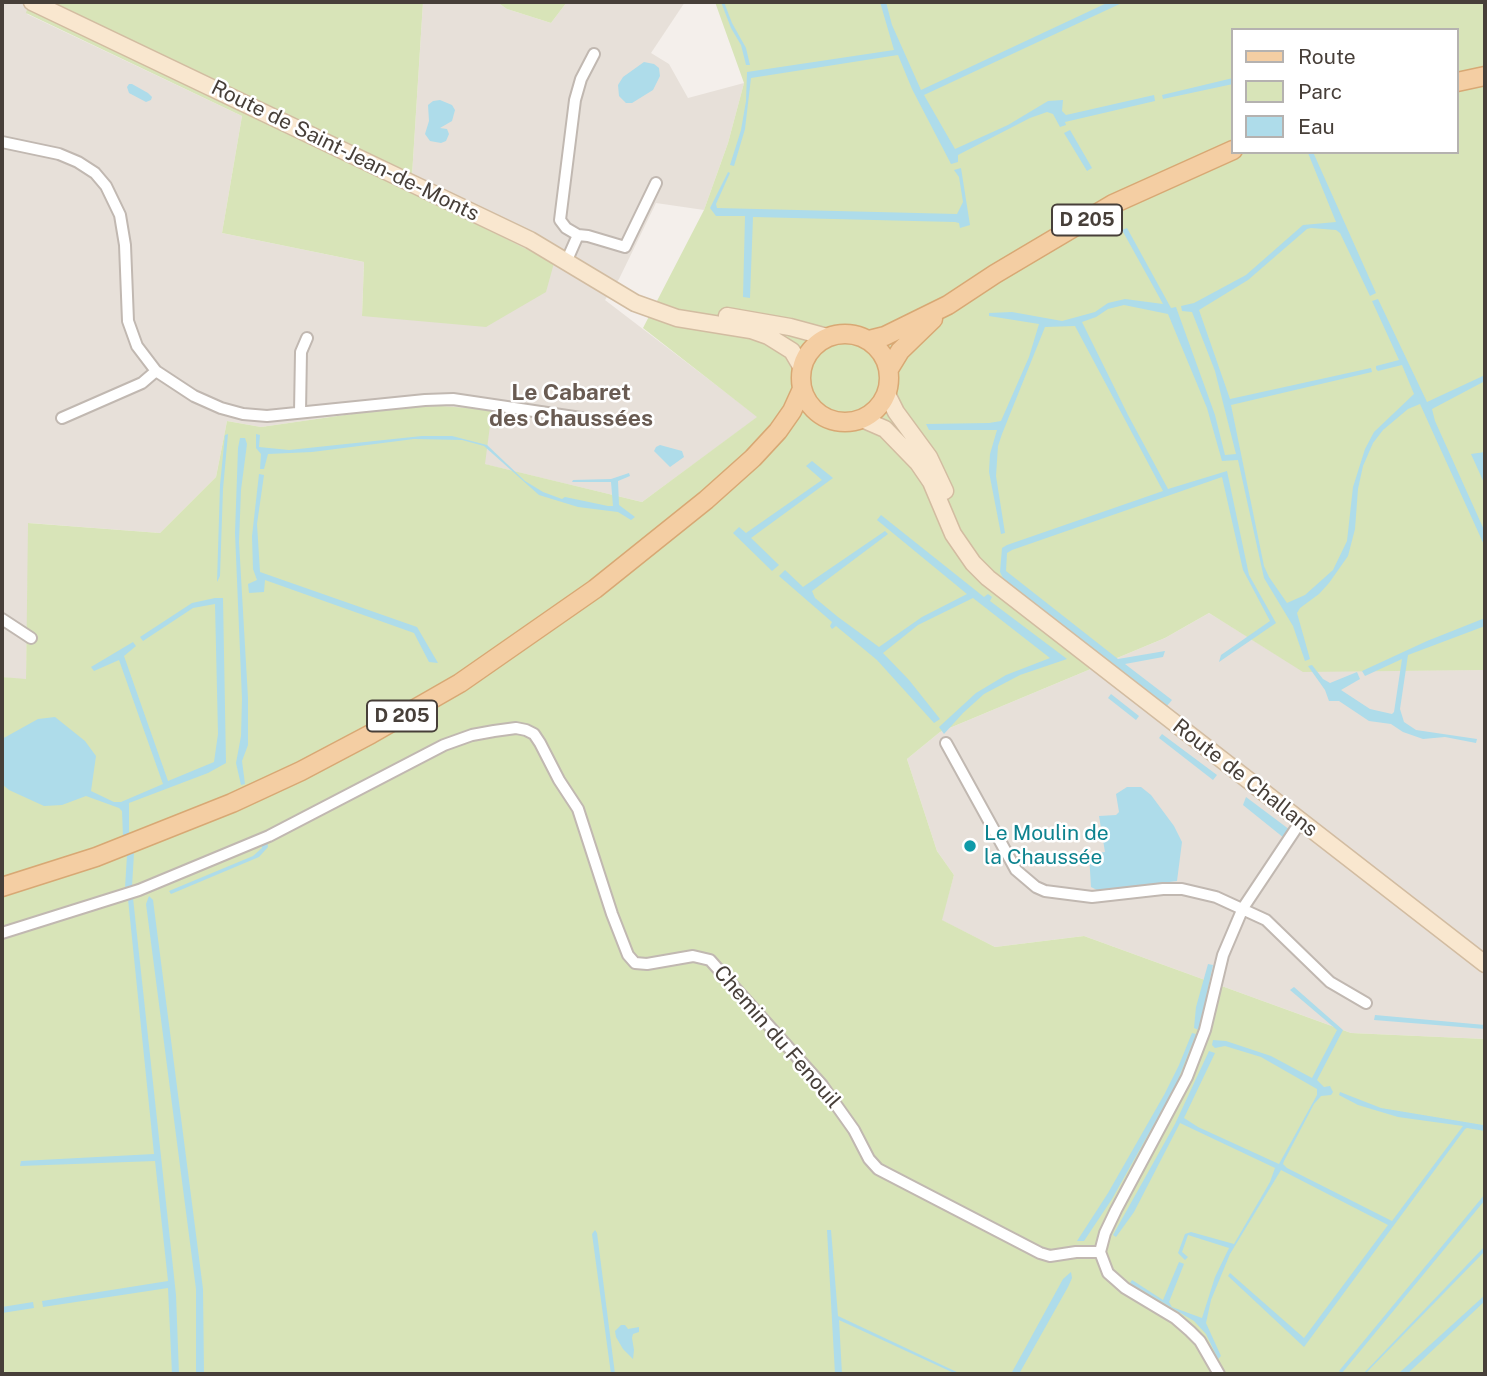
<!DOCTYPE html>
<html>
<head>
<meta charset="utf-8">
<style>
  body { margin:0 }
  #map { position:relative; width:1487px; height:1376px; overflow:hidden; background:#f4efeb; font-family:"Public Sans",sans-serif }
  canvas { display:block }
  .frame { position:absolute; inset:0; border:4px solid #473f39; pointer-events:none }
  .legend { position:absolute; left:1231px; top:28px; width:228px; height:126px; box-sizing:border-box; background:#fff; border:2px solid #b5b2b0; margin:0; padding:9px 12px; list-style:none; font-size:21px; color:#473f39 }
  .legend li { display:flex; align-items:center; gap:14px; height:35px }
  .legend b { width:35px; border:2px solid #b5b2b0 }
</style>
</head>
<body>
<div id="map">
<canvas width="1487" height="1376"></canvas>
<div class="frame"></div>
<ul class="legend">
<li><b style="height:9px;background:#f4cea3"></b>Route</li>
<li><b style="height:19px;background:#d8e4b8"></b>Parc</li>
<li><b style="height:19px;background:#aedcea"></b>Eau</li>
</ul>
</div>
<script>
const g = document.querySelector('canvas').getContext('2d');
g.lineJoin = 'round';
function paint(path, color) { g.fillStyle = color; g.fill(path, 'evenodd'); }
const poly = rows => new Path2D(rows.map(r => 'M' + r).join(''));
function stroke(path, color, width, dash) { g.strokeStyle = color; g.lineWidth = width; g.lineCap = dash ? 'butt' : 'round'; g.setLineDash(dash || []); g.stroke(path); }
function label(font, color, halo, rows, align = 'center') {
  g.font = font + ' "Public Sans",sans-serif'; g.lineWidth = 5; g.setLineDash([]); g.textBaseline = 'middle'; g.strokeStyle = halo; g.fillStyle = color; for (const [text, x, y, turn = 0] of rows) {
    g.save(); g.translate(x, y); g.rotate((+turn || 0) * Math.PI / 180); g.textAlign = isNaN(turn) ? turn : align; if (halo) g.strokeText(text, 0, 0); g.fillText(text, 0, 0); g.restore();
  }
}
paint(poly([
  [2,2,30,2,27,14,242,116,222,233,364,262,362,315,411,191,423,2,497,2,507,9,551,23,567,2,685,2,651,53,669,64,688,98,744,83,728,143,704,210,656,203,619,279,605,300,758,417,642,502,484,464,491,410,393,408,261,427,227,421,216,477,160,533,29,523,26,680,2,677],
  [1209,613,1303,671,1485,670,1485,1039,1351,1033,1084,936,995,947,941,920,954,875,937,851,907,759,940,732,1165,638]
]), '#e7e0d9');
paint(poly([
  [29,2,423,2,411,191,554,263,546,292,486,327,362,316,364,262,222,233,242,116,26,13],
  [497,2,567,2,551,23,507,9],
  [715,2,1485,2,1485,670,1303,672,1209,613,1165,638,940,732,907,759,937,851,954,875,942,920,995,947,1084,936,1351,1033,1485,1039,1485,1374,2,1374,2,677,26,679,28,523,160,533,216,477,227,421,261,427,393,408,441,406,492,410,485,464,642,502,757,417,643,328,704,210,728,143,744,83],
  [1233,30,1457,30,1457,152,1233,152]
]), '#d8e4b8');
paint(poly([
  [721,2,724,2,732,23,746,48,750,65,746,65,741,45,731,28],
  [880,2,886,2,892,25,921,90,1109,2,1124,2,924,95,955,149,1008,125,1048,101,1063,100,1062,111,1066,115,1154,95,1155,101,1065,122,1066,125,1060,127,1053,114,1047,112,1030,118,958,155,958,162,951,164,912,89,898,55,885,57,751,78,745,129,734,166,730,165,741,130,746,101,747,72,894,50],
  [644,62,654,64,659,68,660,76,653,90,632,103,626,103,619,96,618,85,623,77],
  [1233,78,1233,84,1163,99,1162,95],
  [129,84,132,84,148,93,152,97,151,100,146,102,129,93,127,87],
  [440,100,452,105,455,110,452,121,440,128,447,129,449,134,446,141,441,143,430,141,425,134,429,121,428,105,433,101],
  [1070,130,1092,168,1087,171,1064,133],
  [1313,152,1376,293,1370,296,1340,233,1336,230,1311,228,1307,229,1248,280,1199,310,1230,399,1371,368,1372,372,1231,405,1264,566,1269,577,1287,603,1305,595,1333,570,1347,541,1353,487,1365,449,1374,432,1414,394,1402,365,1378,371,1376,369,1376,366,1399,360,1372,301,1378,299,1427,402,1485,375,1485,381,1432,409,1435,421,1485,532,1485,547,1420,404,1408,409,1383,430,1373,443,1363,466,1358,489,1355,529,1348,556,1329,583,1319,594,1300,608,1297,613,1310,659,1305,661,1293,626,1264,578,1238,460,1222,461,1207,408,1168,314,1124,305,1108,309,1096,317,1082,322,1128,415,1168,489,1227,471,1249,575,1276,623,1219,662,1221,655,1270,621,1243,570,1222,477,1012,550,1007,553,1006,571,1118,659,1165,651,1163,657,1125,664,1172,700,1166,707,1004,580,1000,572,1002,548,1007,545,1163,491,1075,326,1045,327,1002,434,998,446,996,476,1005,533,1001,534,989,472,990,454,997,430,929,430,926,424,989,423,1001,421,1029,357,1039,324,989,316,989,313,1012,312,1062,321,1095,312,1108,303,1125,299,1163,304,1122,230,1127,228,1171,308,1176,307,1215,415,1225,455,1236,454,1215,371,1192,312,1182,311,1181,306,1194,303,1246,275,1303,225,1336,222,1308,153],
  [961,168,970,225,960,228,959,223,955,222,753,217,750,298,743,297,745,216,716,216,710,208,728,172,730,173,716,204,717,208,957,214,963,202,959,177,954,170],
  [228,434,223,489,220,576,217,582,220,485,225,435],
  [256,434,260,435,259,447,289,450,422,436,452,436,487,445,525,481,543,492,562,499,565,497,608,506,613,506,611,482,572,482,573,480,611,479,629,473,630,476,618,481,619,505,635,517,631,520,618,512,578,507,539,495,484,446,462,440,414,439,312,452,268,454,264,469,260,469,261,454,256,448],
  [240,438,245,438,247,444,241,490,239,542,248,698,248,745,242,761,245,784,241,785,236,763,241,736,242,699,235,533,238,448],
  [660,445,682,451,684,457,670,467,654,451,656,447],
  [1485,452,1485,485,1471,454],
  [812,461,833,478,751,538,779,565,772,571,733,533,739,527,746,533,822,480,806,466],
  [259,474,264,475,257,524,260,572,417,627,438,663,429,662,414,633,265,580,264,592,249,593,248,584,257,580,253,569,252,536],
  [881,515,984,597,988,594,992,597,990,601,1067,659,1020,675,984,694,963,713,944,734,939,727,976,693,1006,675,1050,658,973,598,918,625,883,653,909,680,940,719,934,723,877,660,836,626,832,629,830,626,832,622,779,576,785,570,803,587,885,531,888,534,812,591,815,598,838,617,879,647,922,617,967,594,877,520],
  [215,598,223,598,226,763,208,773,129,803,129,834,123,836,122,811,119,808,86,796,62,805,44,806,9,790,2,784,2,739,38,719,55,717,85,741,96,756,91,791,114,802,121,802,163,784,119,660,94,671,91,667,133,642,136,646,124,656,168,781,214,762,218,734,215,604,193,608,143,641,140,637,192,603],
  [1485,618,1485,626,1408,655,1400,709,1404,722,1416,730,1477,739,1476,743,1445,737,1423,739,1403,732,1391,724,1369,721,1339,701,1329,701,1325,690,1308,666,1312,665,1323,679,1330,683,1357,672,1360,679,1341,690,1370,709,1392,714,1394,712,1402,659,1365,676,1362,671,1427,641],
  [1111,694,1139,716,1136,720,1108,698],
  [1162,734,1217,775,1213,780,1159,738],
  [1127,787,1141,787,1151,795,1174,826,1182,842,1177,881,1099,891,1091,887,1089,854,1105,852,1099,816,1116,815,1119,812,1116,794],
  [1246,797,1290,830,1284,838,1243,805],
  [267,840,268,847,259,857,171,894,169,891,253,856,262,848,262,843],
  [134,853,132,887,125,888,127,855],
  [149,896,153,900,203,1289,204,1374,196,1374,196,1289,146,904],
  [133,898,176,1295,179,1374,172,1374,168,1288,43,1307,42,1301,168,1281,155,1161,20,1166,21,1161,154,1154,128,899],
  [1208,964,1213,965,1199,1030,1194,1028,1196,1007],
  [1294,987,1343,1030,1317,1080,1324,1087,1330,1086,1333,1092,1331,1095,1321,1096,1314,1104,1284,1161,1283,1164,1287,1168,1392,1221,1463,1126,1398,1117,1358,1105,1339,1095,1340,1092,1381,1108,1483,1125,1485,1126,1485,1131,1467,1128,1465,1129,1304,1347,1228,1276,1230,1273,1304,1338,1388,1225,1281,1170,1230,1254,1211,1300,1206,1323,1221,1356,1218,1359,1206,1334,1194,1321,1130,1283,1132,1280,1163,1300,1179,1262,1182,1263,1184,1264,1169,1302,1172,1307,1202,1318,1215,1277,1229,1248,1188,1235,1182,1252,1188,1257,1185,1260,1178,1253,1185,1234,1191,1232,1234,1244,1270,1182,1275,1168,1180,1123,1134,1212,1116,1237,1113,1235,1175,1124,1209,1051,1215,1053,1184,1118,1198,1127,1279,1164,1317,1095,1317,1089,1261,1057,1225,1046,1215,1048,1212,1045,1213,1040,1226,1041,1271,1056,1312,1078,1337,1030,1290,990],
  [1375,1015,1485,1025,1485,1029,1374,1020],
  [1192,1033,1196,1034,1176,1085,1112,1199,1084,1241,1077,1241,1108,1193,1164,1095,1179,1065],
  [1485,1194,1485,1200,1342,1373,1339,1371],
  [595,1230,597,1233,615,1374,611,1374,592,1234],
  [827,1230,831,1230,838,1316,961,1374,956,1374,839,1320,842,1374,835,1374],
  [1485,1246,1485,1251,1365,1374,1364,1373],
  [1071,1272,1072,1278,1068,1287,1019,1374,1011,1374,1063,1279],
  [1485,1295,1485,1301,1420,1362,1407,1374,1398,1374],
  [33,1302,34,1308,2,1313,2,1307],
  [621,1325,625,1325,628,1329,639,1327,639,1332,633,1334,632,1338,634,1350,633,1359,623,1349,616,1337,615,1331]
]), '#aedcea');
const street = poly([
  [594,54,581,79,575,100,560,220,566,228,578,235,588,236,625,247,656,183],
  [2,142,59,154,78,162,95,173,106,186,120,215,125,245,128,321,137,346,156,371,194,396,221,408,243,414,267,416,425,400,453,399,581,418],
  [567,260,578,235],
  [300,412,301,352,307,338],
  [62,418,142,383,156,371],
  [2,619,31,638],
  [946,743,1016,870,1036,887,1045,891,1092,897,1163,889,1182,889,1216,897,1266,920,1330,982,1366,1003],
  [2,933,139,890,269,836,444,745,472,735,494,731,516,728,526,730,534,734,540,743,559,780,578,809,612,914,628,955,635,963,647,964,693,956,710,960,822,1085,854,1130,869,1159,878,1169,1040,1253,1050,1256,1076,1252,1100,1252],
  [1219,1374,1200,1341,1190,1331,1175,1318,1125,1288,1108,1273,1100,1252,1105,1233,1116,1210,1187,1077,1205,1030,1223,955,1243,908,1301,821]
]);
const secondary = poly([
  [32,2,530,240,635,303,677,318,751,330,768,336,792,351,802,368],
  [727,316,790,327,827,337],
  [887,394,896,412,929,457,945,491],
  [862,419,885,429,918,463,931,482,953,534,973,563,988,578,1485,964]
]);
const primary = poly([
  [1457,82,1485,76],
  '801 378a44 44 0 1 1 88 0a44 44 0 1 1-88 0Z',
  [869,340,885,336,948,305,995,274,1113,204,1233,150],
  [889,369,900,351,933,319],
  [2,887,96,857,232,803,301,771,371,734,460,683,595,589,706,500,753,458,778,431,792,411,802,389]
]);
stroke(street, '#c1b8b1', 14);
stroke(secondary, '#d2bca1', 19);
stroke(primary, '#d8a874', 21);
stroke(street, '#fff', 10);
stroke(secondary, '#f9e7cf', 16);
stroke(primary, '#f4cea3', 18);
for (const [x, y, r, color] of [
  [970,846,7,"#0f9aa8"]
]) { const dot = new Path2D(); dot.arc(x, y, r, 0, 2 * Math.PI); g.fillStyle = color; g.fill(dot); stroke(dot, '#fff', 2.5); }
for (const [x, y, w] of [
  [1087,220,70],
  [402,716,70]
]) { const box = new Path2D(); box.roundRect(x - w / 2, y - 15.5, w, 31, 5); g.fillStyle = '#fff'; g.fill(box); stroke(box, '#473f39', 2); }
label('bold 19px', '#473f39', null, [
  ["D 205",1087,220],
  ["D 205",402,716]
]);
label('21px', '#473f39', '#fff', [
  ["Route de Saint-Jean-de-Monts",345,151,26],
  ["Route de Challans",1245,778,38],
  ["Chemin du Fenouil",777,1037,49]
]);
label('21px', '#0d838f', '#fff', [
  ["Le Moulin de",984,834],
  ["la Chaussée",984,858]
], 'left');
label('bold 23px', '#695b52', '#fff', [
  ["Le Cabaret",571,393],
  ["des Chaussées",571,419]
]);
</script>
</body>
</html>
